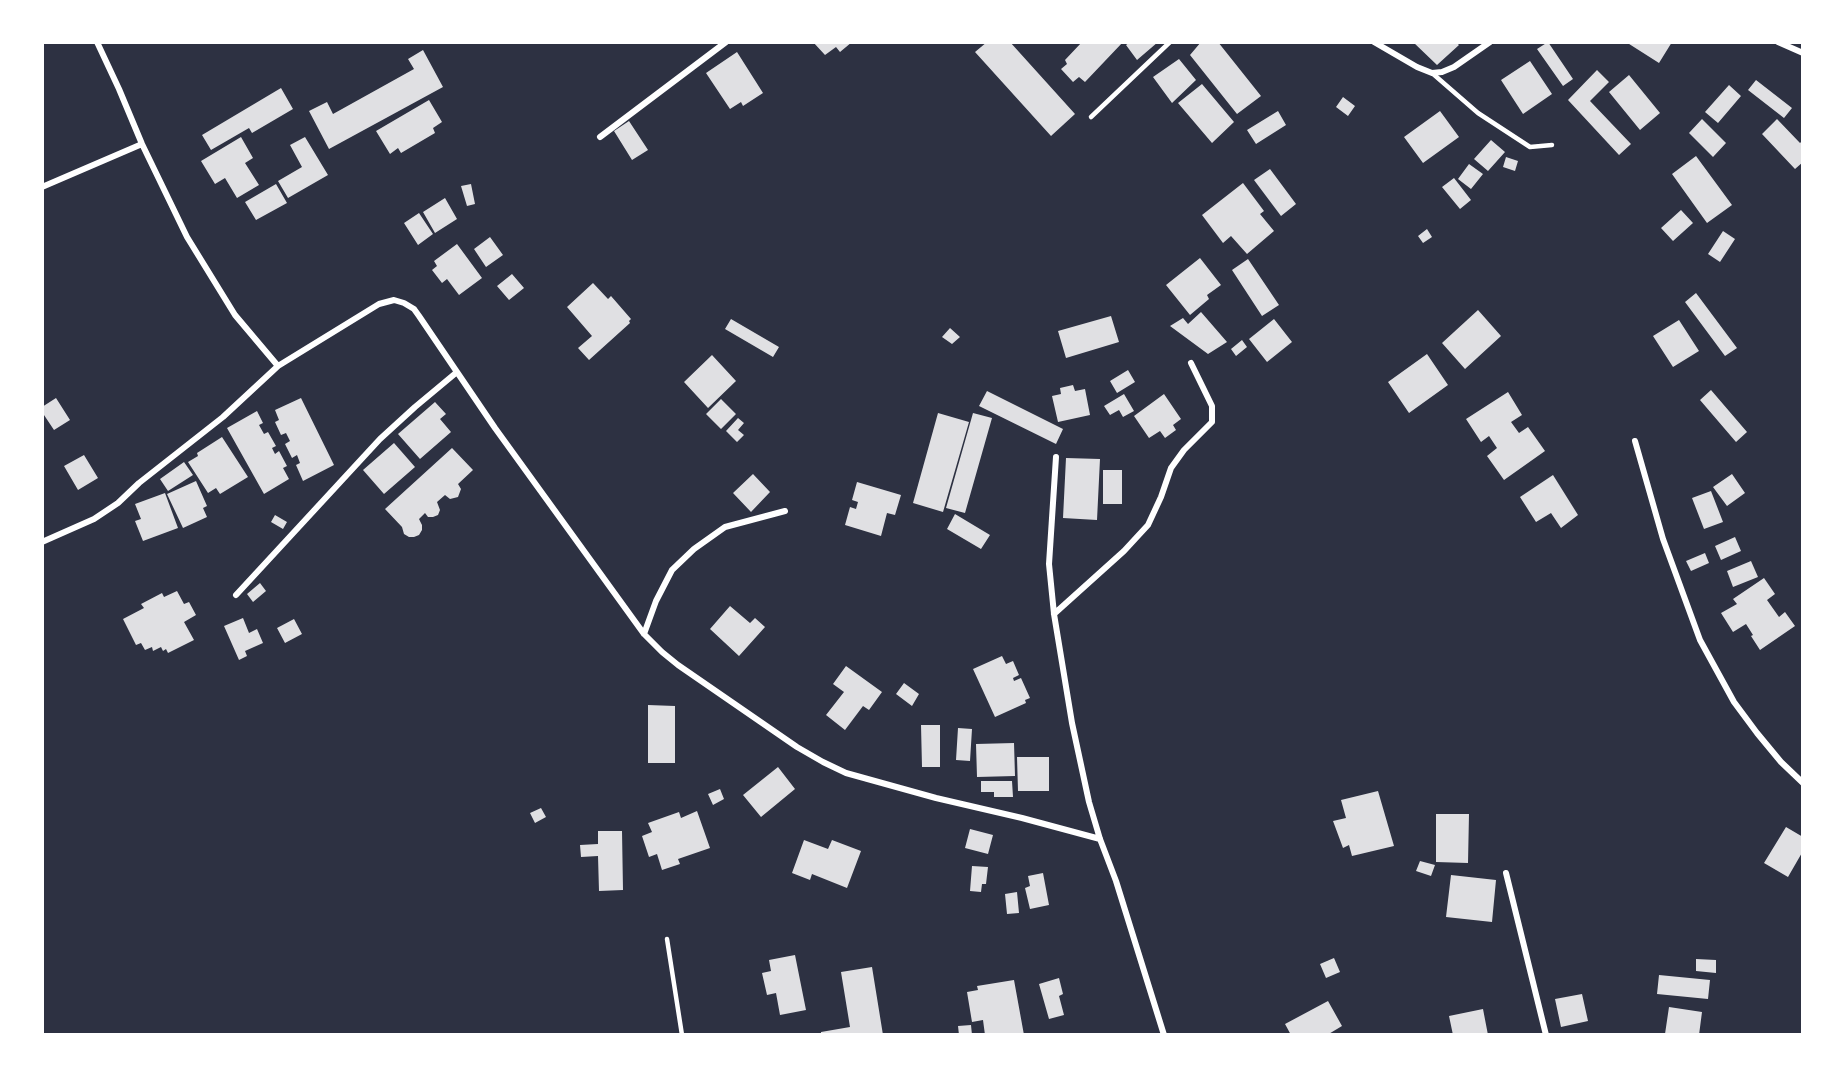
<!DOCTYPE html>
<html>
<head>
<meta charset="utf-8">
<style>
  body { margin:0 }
  #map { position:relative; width:1845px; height:1077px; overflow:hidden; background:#2d3142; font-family:Rubik,sans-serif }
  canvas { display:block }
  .frame { position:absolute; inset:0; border:44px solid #fff; pointer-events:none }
</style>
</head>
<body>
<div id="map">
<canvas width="1845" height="1077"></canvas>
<div class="frame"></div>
</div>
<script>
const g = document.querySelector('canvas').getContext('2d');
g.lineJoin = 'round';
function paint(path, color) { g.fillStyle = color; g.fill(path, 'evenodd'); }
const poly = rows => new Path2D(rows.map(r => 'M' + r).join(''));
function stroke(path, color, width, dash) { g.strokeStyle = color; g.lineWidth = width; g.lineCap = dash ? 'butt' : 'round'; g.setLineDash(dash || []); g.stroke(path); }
paint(poly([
  [813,42,852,42,840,52,836,47,825,55],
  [987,42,1010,42,1075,114,1051,136,975,52],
  [1082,42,1123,42,1085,82,1079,77,1073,82,1061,69,1067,64,1065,60],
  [1130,42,1158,42,1137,60,1126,45],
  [1201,42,1218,42,1261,96,1237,114,1190,55],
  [1413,42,1456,42,1459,45,1437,65],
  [1548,42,1573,79,1563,86,1537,49],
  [1626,42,1672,42,1659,63],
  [423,50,443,87,329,149,309,111,327,102,333,114,414,69,408,59],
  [737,52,763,93,743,106,741,102,730,109,706,73],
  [1179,59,1196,80,1172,103,1153,77],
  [1530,61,1552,94,1523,114,1501,80],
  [1597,70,1609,82,1590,101,1631,144,1619,155,1568,100],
  [1629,75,1660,113,1640,130,1609,92],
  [1756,80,1792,108,1784,118,1748,90],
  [1202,84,1234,122,1212,143,1178,103],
  [1729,85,1741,96,1718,123,1705,112],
  [281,88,293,109,252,133,249,128,211,150,202,135],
  [1343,97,1355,106,1348,116,1336,107],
  [429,100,442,122,433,128,435,133,401,153,398,148,390,154,376,131],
  [1278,111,1286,125,1256,144,1247,130],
  [1440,111,1459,137,1423,163,1404,137],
  [1702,119,1726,143,1713,157,1689,133],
  [1777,119,1800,143,1803,140,1803,162,1795,169,1762,134],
  [629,121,648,150,632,160,614,131],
  [241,137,253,158,245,163,259,185,237,198,225,178,215,184,201,161],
  [305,137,328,175,288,198,278,181,302,167,290,145],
  [1491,140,1505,152,1488,171,1474,159],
  [1696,156,1732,205,1707,223,1672,174],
  [1506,157,1518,161,1515,171,1503,167],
  [1469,164,1483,174,1471,189,1458,179],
  [1270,169,1296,204,1281,216,1254,180],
  [1454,178,1471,200,1460,209,1442,187],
  [1243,183,1264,211,1260,214,1274,231,1247,254,1231,236,1223,243,1202,215],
  [276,184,287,203,256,220,245,202],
  [471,184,475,204,467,206,461,186],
  [445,198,457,219,435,233,423,212],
  [1681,210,1693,223,1673,241,1661,228],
  [419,213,433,234,418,245,404,223],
  [1427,229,1432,237,1423,243,1418,236],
  [1723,231,1735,239,1720,262,1708,254],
  [490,237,503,255,486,267,474,249],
  [457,244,482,278,459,295,447,279,442,283,432,270,437,266,434,261],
  [1200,258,1221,285,1207,295,1209,299,1190,315,1166,285],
  [1248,259,1279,305,1262,316,1232,270],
  [512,274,524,288,509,300,497,286],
  [593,283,608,299,611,296,631,319,629,321,630,323,589,360,578,348,592,336,567,307],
  [1696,293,1737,348,1725,356,1685,302],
  [1478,310,1501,336,1465,369,1442,343],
  [1201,312,1227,342,1208,354,1170,326,1183,318,1188,324],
  [1111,316,1119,342,1066,358,1058,331],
  [731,319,779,347,773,357,725,329],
  [1274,319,1292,342,1267,362,1249,339],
  [1679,320,1699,351,1673,367,1653,336],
  [950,328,960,337,952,344,942,337],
  [1242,340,1247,347,1236,356,1231,349],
  [1427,354,1448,385,1409,413,1388,382],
  [712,355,736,381,708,408,684,382],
  [1128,370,1135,382,1117,393,1110,381],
  [1073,385,1075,391,1085,389,1090,415,1058,422,1052,396,1061,394,1060,388],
  [1711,390,1747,432,1736,442,1700,400],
  [987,391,1063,429,1056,444,979,406],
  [1508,392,1522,415,1511,422,1519,433,1528,427,1545,451,1504,480,1487,456,1497,448,1489,436,1481,442,1466,419],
  [1124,394,1134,411,1123,417,1119,410,1110,415,1104,406],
  [1164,394,1181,419,1173,425,1176,430,1165,438,1160,431,1149,438,1134,416],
  [56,398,70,420,54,430,42,412,42,407],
  [301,398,334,465,303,481,296,465,300,463,297,455,292,458,285,444,290,441,286,433,281,435,275,422,279,420,275,410],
  [721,399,736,414,721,429,706,414],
  [435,402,446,414,440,419,451,432,420,459,398,434],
  [257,411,263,423,259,425,264,434,268,432,276,446,272,448,275,454,279,451,287,466,283,468,289,479,264,494,227,428],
  [938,413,969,422,943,512,913,503],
  [973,413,992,418,965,513,946,508],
  [738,418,744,423,738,430,744,435,737,442,726,431],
  [222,437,248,477,220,494,216,488,208,493,188,462,198,456,197,453],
  [394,443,415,467,384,494,363,470],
  [452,448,473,470,458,484,461,489,458,497,450,499,445,495,437,502,440,510,438,515,433,517,428,517,425,513,419,519,422,525,422,530,419,535,414,537,409,537,404,534,402,527,385,509],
  [84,455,98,478,78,490,64,466],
  [1066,458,1100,459,1097,520,1063,518],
  [184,462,193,475,168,491,160,479],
  [1103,470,1122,470,1122,504,1103,504],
  [753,474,770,492,751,512,733,493],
  [1732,474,1745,493,1727,506,1713,487],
  [1553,475,1578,515,1561,528,1551,513,1536,522,1520,497],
  [196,481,207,506,203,508,207,517,183,528,167,494],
  [857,482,901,495,895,515,887,513,881,536,845,525,850,507,856,509,858,502,852,500],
  [1711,491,1723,522,1704,529,1692,498],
  [165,493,178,528,143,541,135,521,141,519,135,504],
  [955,514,990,535,981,549,947,529],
  [275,515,287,522,283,529,271,522],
  [1735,537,1741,551,1721,560,1715,546],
  [1705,553,1709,563,1691,571,1686,561],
  [1751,561,1758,577,1733,587,1727,571],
  [1764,578,1775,594,1767,600,1779,617,1785,612,1795,626,1760,650,1751,636,1753,635,1746,624,1733,632,1721,613,1737,604,1733,599],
  [260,583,266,591,253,602,247,594],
  [177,591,184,604,189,602,196,615,184,622,194,640,168,653,166,649,163,651,161,647,153,651,152,647,145,650,141,643,136,645,123,619,144,608,141,604,162,593,164,597],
  [730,606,750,623,755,618,765,627,739,656,710,629],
  [243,618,249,633,257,629,263,643,245,651,247,656,239,660,224,626],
  [294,619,302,634,285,643,277,628],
  [1002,656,1006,664,1013,661,1019,675,1013,678,1014,681,1021,678,1030,698,1025,700,1026,703,995,717,973,669],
  [846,666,882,692,869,710,863,706,845,730,826,715,844,692,833,684],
  [904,683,919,694,912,706,896,694],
  [648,705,675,706,675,763,648,763],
  [921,725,940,725,940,767,922,767],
  [958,728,972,729,970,761,956,760],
  [1014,743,1015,776,977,777,976,744],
  [1017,757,1049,757,1049,791,1018,791],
  [778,767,795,789,761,817,743,795],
  [981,781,1012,781,1013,797,994,797,994,792,981,792],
  [720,789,724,799,713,805,708,794],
  [1378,791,1394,846,1352,856,1349,845,1343,848,1333,821,1346,818,1341,800],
  [541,808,546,817,535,823,530,813],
  [697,811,710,848,678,859,680,864,662,870,657,854,649,857,642,836,652,832,648,823,679,812,681,818],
  [1436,814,1469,814,1468,863,1436,862],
  [1786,827,1803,837,1803,851,1788,877,1764,863],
  [970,829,993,835,988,854,965,848],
  [598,831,622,831,623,890,599,891,598,856,581,857,580,845,598,844],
  [804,840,828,849,832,840,861,851,847,888,812,874,810,880,792,873],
  [1420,861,1435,865,1431,876,1416,871],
  [972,866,988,867,986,884,982,884,981,892,970,891],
  [1043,873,1049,905,1030,909,1025,888,1030,886,1028,876],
  [1451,875,1496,880,1492,922,1446,917],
  [1017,892,1019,913,1007,914,1005,894],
  [795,955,806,1010,780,1015,776,993,767,995,762,973,771,971,769,960],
  [1334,958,1340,972,1326,978,1320,964],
  [1696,959,1716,960,1716,973,1696,971],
  [872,967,883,1035,821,1035,821,1032,850,1027,841,972],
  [1659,975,1710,980,1708,999,1657,994],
  [1059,978,1063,994,1059,996,1064,1015,1049,1019,1039,984],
  [1014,980,1024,1035,985,1035,983,1020,972,1022,967,992,978,990,977,986],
  [1582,994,1588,1021,1561,1027,1555,999],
  [1328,1001,1342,1026,1327,1035,1291,1035,1285,1024],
  [1669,1007,1702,1012,1699,1035,1665,1034],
  [1483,1009,1488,1035,1453,1035,1449,1016],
  [971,1025,972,1035,959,1035,958,1026]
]), '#e0e0e3');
stroke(poly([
  [1432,73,1478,113,1530,147,1552,145],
  [1091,117,1170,42],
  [667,939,682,1035]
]), '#fff', 4.5);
stroke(poly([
  [97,42,119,89,142,144,187,237,235,315,278,366,379,304,394,300,404,303,414,309,419,316,495,428,644,634,662,652,678,665,797,747,823,762,846,773,936,798,1022,818,1100,839],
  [1374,42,1417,67,1432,73,1442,72,1454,67,1490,42],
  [1778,42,1803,53],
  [600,137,726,42],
  [42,187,142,144],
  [1635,441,1663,539,1700,640,1734,702,1757,733,1781,762,1803,783],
  [1056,457,1049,564,1054,614,1072,723,1089,802,1100,839,1116,881,1164,1035],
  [42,542,94,519,118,503,139,483,223,417,278,366],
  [236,595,380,439,415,407,457,372],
  [1054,614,1124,551,1148,525,1161,497,1171,468,1184,450,1212,422,1212,406,1191,363],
  [644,634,656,601,672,570,694,549,725,527,785,511],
  [1506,873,1546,1035]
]), '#fff', 6);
</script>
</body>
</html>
